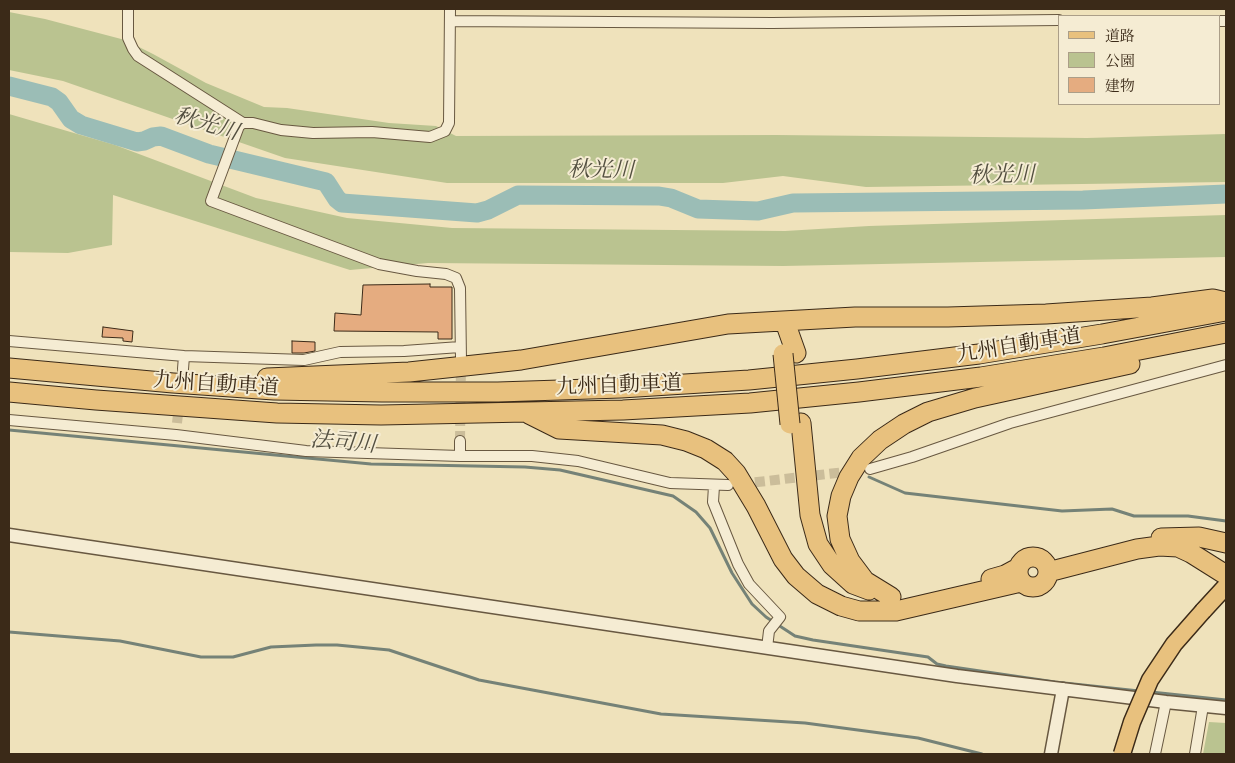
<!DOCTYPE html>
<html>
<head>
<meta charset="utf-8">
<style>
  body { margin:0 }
  #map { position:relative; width:1235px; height:763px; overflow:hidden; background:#efe2bb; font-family:"IM FELL DW Pica","Noto Serif JP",serif }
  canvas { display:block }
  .frame { position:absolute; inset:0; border:10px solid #3b2a18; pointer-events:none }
  .legend { position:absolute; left:1058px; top:15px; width:162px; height:90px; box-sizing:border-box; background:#f5ecd3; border:1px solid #ab9e88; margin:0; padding:6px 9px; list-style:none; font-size:15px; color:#3b2a18 }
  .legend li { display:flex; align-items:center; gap:10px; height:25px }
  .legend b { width:25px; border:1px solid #ab9e88 }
</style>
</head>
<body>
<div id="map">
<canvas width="1235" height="763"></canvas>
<div class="frame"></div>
<ul class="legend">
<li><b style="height:6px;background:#e8c17e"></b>道路</li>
<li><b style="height:14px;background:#bac390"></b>公園</li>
<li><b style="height:14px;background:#e5ac80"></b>建物</li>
</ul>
</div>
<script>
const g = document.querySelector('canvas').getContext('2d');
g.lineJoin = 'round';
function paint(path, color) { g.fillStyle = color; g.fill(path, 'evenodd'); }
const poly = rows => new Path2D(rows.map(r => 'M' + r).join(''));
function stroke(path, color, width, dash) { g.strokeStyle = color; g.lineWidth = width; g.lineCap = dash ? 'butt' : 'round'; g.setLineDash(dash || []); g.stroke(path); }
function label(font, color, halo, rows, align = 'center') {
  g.font = font + ' "IM FELL DW Pica","Noto Serif JP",serif'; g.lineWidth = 4; g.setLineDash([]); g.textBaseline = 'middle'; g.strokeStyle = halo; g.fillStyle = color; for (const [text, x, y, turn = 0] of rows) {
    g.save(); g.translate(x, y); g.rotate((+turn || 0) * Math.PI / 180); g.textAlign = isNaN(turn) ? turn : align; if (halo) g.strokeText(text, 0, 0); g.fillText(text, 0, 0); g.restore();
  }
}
paint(poly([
  [9,12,45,19,125,40,153,54,206,83,264,107,287,108,389,123,436,126,456,136,776,135,1087,138,1226,134,1226,182,866,187,783,176,723,183,447,183,285,158,63,81,9,70],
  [9,114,115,145,256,198,347,218,452,228,785,231,869,226,1226,215,1226,257,783,266,428,263,350,270,113,195,112,245,68,253,9,252],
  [1209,722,1226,723,1226,754,1203,754]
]), '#bac390');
stroke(poly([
  [9,430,371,464,525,467,560,470,673,496,696,512,710,528,732,573,752,604,766,617,795,636,813,640,928,657,937,664,946,666,1055,682,1139,691],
  [869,477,905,493,1062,511,1112,509,1134,516,1188,516,1226,521],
  [9,632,120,641,201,657,233,657,271,647,316,645,337,645,389,650,479,680,661,714,805,723,918,738,982,754],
  [1151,692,1226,700]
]), '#758277', 3);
stroke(poly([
  [9,86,52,97,59,102,71,119,81,125,137,142,144,141,153,137,161,136,209,154,326,182,337,199,342,203,477,213,488,210,518,195,659,196,671,198,698,209,758,211,793,203,1083,200,1226,194]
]), '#9bbdb6', 19);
const building = poly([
  [430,284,430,287,452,287,452,339,438,339,438,332,334,331,335,313,361,315,363,285,430,284],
  [103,327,133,331,132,342,123,341,123,338,102,337,103,327],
  [292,341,315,342,315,351,304,353,292,353,292,341]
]);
paint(building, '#e5ac80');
stroke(building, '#3b2a18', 1);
stroke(poly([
  [177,423,182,379],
  [460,441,461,364],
  [740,484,854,471]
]), '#cbbd9a', 10, [10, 5]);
const minor = poly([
  [128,9,128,38,133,49,138,56,243,123],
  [450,9,449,123,445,131,430,137,372,132,313,133,281,130,253,123,243,123,239,126,211,201,379,264,417,271,446,274,456,278,460,288,461,360],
  [450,21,772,23,1059,20],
  [1219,21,1226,21],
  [9,341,184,356,304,360,340,352,404,351,460,347],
  [183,369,184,356],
  [9,420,176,435,306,451,460,456,532,456,578,461,670,483,728,485],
  [460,441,460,456],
  [870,469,912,457,1010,423,1226,365],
  [714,486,713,502,738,564,749,584,780,617,769,631,767,648],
  [1155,754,1166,702],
  [1195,754,1203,706]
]);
const tertiary = poly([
  [9,535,957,676,1166,702,1226,708],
  [1051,754,1063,689]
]);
const primary = poly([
  [1203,611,1226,586]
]);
const motorway = poly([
  [785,322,796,353],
  [9,368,173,383,274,390,382,392,498,392,621,388,749,380,857,369,979,354,1102,334,1226,311],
  [267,378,409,372,521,360,728,324,855,317,948,317,1046,314,1152,307,1213,299,1226,302],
  [9,392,96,400,277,413,381,415,623,410,750,403,859,392,981,377,1104,357,1226,333],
  [529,414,559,429,662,435,686,441,706,449,725,461,736,473,756,506,783,559,796,576,817,594,841,606,859,611,896,611,1021,582],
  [801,423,810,515,818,544,832,565,853,584,869,590],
  [1161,538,1199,537,1226,543],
  '1018 572a15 15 0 1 1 30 0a15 15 0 1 1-30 0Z',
  [1048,572,1137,549,1159,546,1178,547,1191,553,1226,575],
  [991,579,1005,575,1018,568],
  [891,597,865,581,850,561,840,539,837,516,841,496,849,477,861,458,880,440,904,424,928,412,975,398,1130,364]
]);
stroke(minor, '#685841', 12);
stroke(tertiary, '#685841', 15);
stroke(primary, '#3b2a18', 19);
stroke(motorway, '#3b2a18', 21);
stroke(minor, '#f5ecd3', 10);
stroke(tertiary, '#f5ecd3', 12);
stroke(primary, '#e8c17e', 16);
stroke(motorway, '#e8c17e', 19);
const primaryBridge = poly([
  [1122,754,1132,722,1150,680,1174,644,1203,611]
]);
const motorwayBridge = poly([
  [783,354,790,424]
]);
stroke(primaryBridge, '#3b2a18', 19, []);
stroke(motorwayBridge, '#3b2a18', 21, []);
stroke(primaryBridge, '#e8c17e', 16);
stroke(motorwayBridge, '#e8c17e', 19);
label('21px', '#3b2a18', '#f5ecd3', [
  ["九州自動車道",1019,347,-9],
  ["九州自動車道",216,386,4],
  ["九州自動車道",619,387,-2]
]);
label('italic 22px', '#534f40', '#f5ecd3', [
  ["秋光川",206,126,16],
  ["秋光川",601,172,1],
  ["秋光川",1002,177,-1],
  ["法司川",343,444,5]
]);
</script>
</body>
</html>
